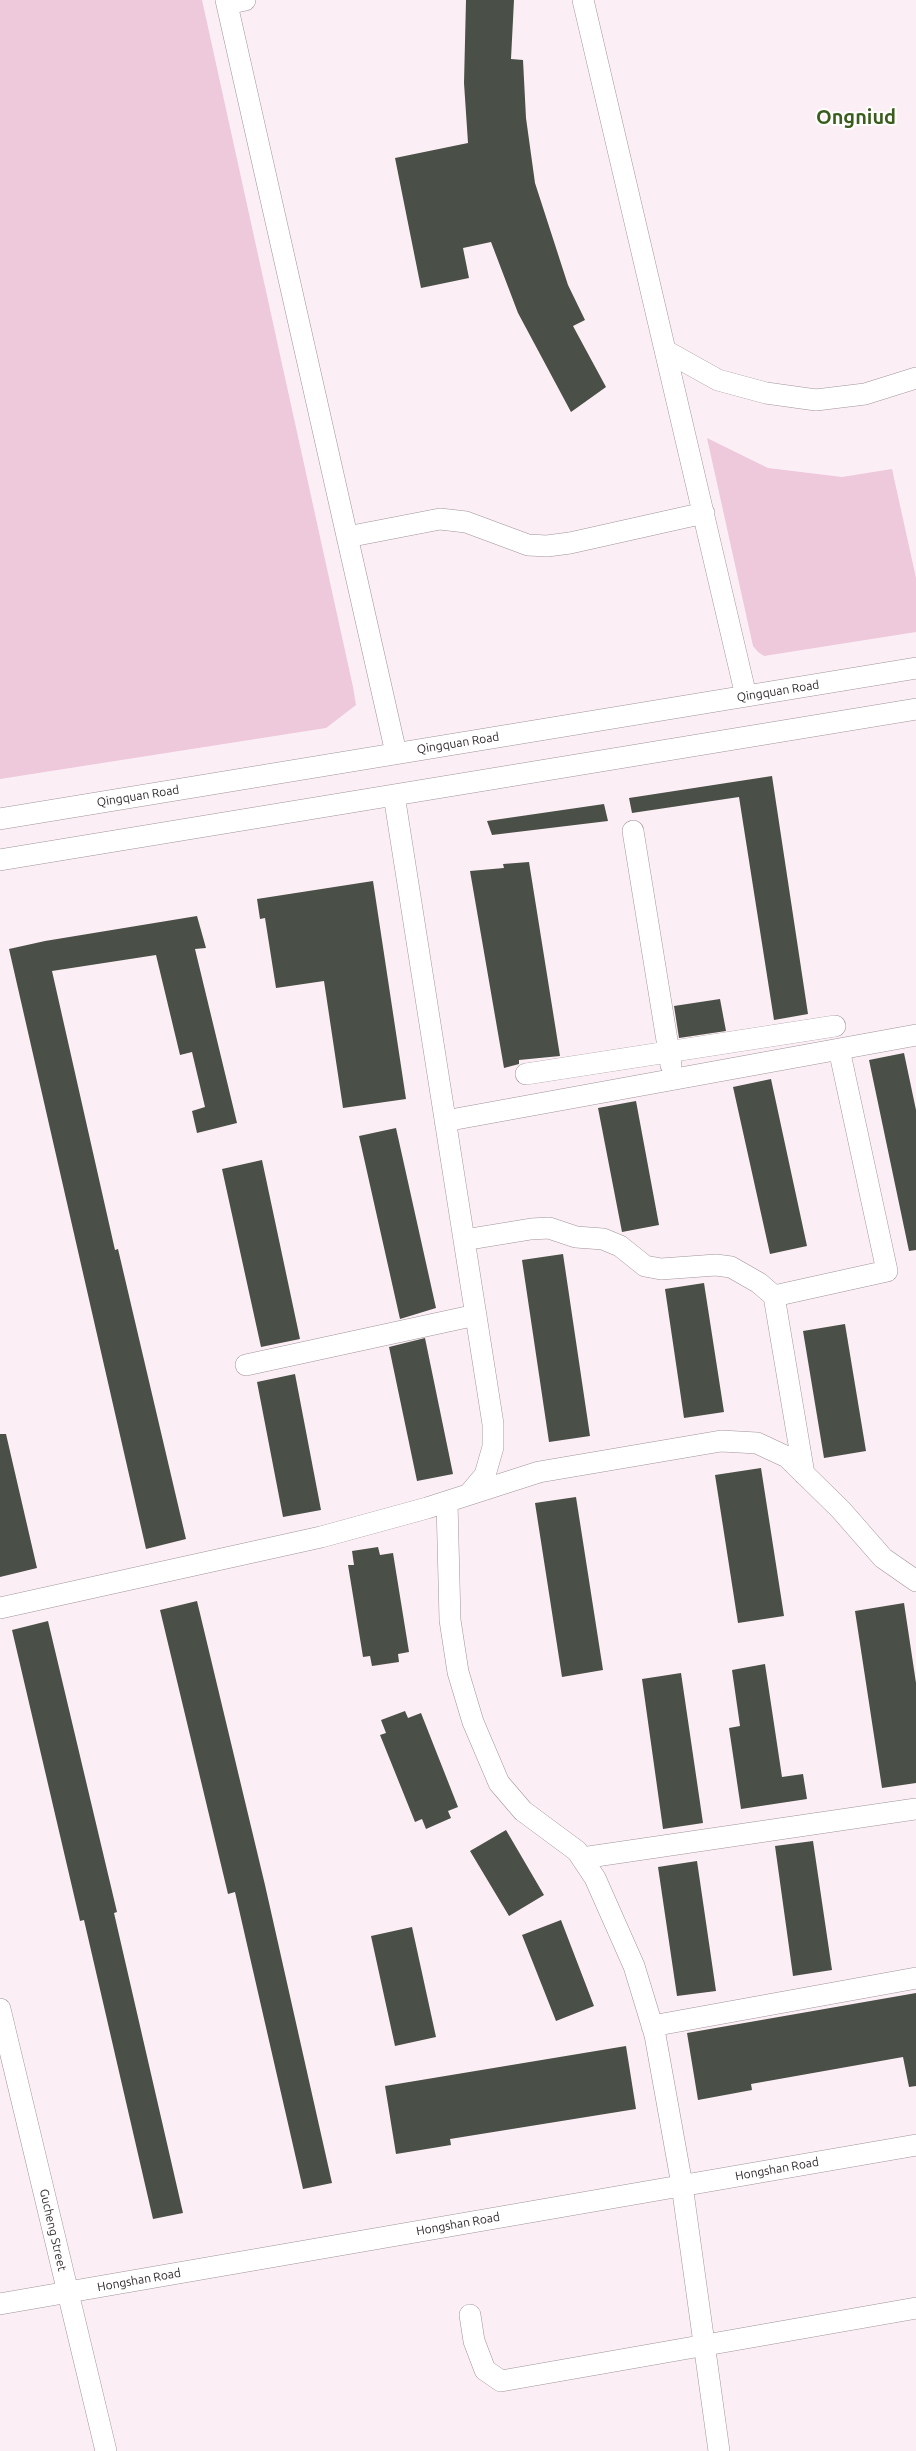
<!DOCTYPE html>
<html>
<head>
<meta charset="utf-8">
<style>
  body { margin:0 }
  canvas { display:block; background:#fceef5 }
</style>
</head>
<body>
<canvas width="916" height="2451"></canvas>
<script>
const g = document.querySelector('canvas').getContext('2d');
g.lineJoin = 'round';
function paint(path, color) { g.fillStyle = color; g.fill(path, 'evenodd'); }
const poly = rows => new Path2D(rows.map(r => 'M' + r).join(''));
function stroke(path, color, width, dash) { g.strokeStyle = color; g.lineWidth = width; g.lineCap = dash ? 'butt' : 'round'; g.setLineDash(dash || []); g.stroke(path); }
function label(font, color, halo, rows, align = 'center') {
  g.font = font + ' Ubuntu,sans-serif'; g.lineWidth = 4; g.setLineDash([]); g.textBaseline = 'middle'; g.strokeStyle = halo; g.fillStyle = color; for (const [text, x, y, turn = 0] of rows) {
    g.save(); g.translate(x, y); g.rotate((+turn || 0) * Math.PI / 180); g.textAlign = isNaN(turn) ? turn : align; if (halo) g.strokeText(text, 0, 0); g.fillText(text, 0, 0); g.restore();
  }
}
paint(poly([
  [0,0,202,0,353,687,356,705,326,728,0,779],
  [707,438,768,468,842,477,892,469,916,578,916,632,764,656,758,652,753,646]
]), '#edc9db');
paint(poly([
  [466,0,514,0,511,59,523,60,526,118,535,183,568,285,585,320,573,326,606,387,571,412,518,313,491,242,463,248,469,278,421,288,395,158,468,143,464,83],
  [772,776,808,1014,774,1020,739,797,632,813,629,798],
  [604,804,608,821,492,835,487,821],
  [529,862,560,1056,519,1060,519,1064,504,1068,470,871,504,868,503,864],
  [373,881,406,1099,343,1108,324,981,276,988,265,918,260,919,257,899],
  [197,916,206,948,195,949,237,1123,197,1133,192,1111,205,1107,192,1052,180,1055,156,955,52,971,115,1250,118,1249,186,1539,146,1549,9,949,45,941],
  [720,999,726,1031,679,1038,674,1006],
  [904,1053,916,1110,916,1250,909,1251,869,1060],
  [771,1079,807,1246,770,1254,733,1087],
  [636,1101,659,1225,622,1232,598,1108],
  [396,1128,436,1308,400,1319,359,1136],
  [262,1160,300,1339,261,1347,222,1169],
  [563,1254,590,1436,549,1442,522,1260],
  [704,1283,724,1412,684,1418,665,1289],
  [845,1324,866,1451,824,1458,803,1331],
  [425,1338,453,1474,417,1481,389,1347],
  [295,1374,321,1510,283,1517,257,1382],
  [0,1434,6,1434,37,1568,0,1577],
  [761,1468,784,1616,738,1623,715,1475],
  [576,1497,603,1670,562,1677,535,1503],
  [378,1547,380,1555,393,1553,409,1652,398,1654,399,1662,372,1666,370,1656,363,1657,348,1565,354,1565,352,1551],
  [197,1601,265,1885,332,2183,303,2189,235,1892,228,1894,160,1610],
  [904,1603,916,1683,916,1783,882,1788,855,1611],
  [48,1621,117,1912,114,1913,183,2213,153,2219,84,1920,80,1921,12,1630],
  [765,1664,782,1777,803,1774,807,1799,741,1809,729,1728,740,1726,732,1670],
  [681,1673,703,1823,663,1829,642,1679],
  [405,1711,408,1718,421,1713,458,1807,448,1811,451,1818,426,1829,422,1819,415,1822,380,1735,386,1733,381,1720],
  [506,1830,544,1895,509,1916,470,1851],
  [813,1841,832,1970,793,1976,775,1846],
  [697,1861,716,1991,677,1996,658,1867],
  [561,1920,594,2006,556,2021,522,1935],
  [412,1927,436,2037,395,2046,371,1936],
  [916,1993,916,2086,909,2087,903,2057,751,2084,752,2090,698,2100,687,2033],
  [626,2046,636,2109,450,2139,451,2145,396,2154,385,2086]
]), '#4a5047');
const minor = poly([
  [226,0,396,753],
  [583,0,746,696],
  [227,4,245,0],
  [666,351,718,380,766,393,816,400,865,394,916,378],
  [347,537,440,519,466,522,528,545,547,546,570,543,704,513],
  [394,795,493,1424,493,1447,485,1475,469,1494],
  [0,819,916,668],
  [633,831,671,1065],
  [0,860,916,709],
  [526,1074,835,1026],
  [445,1121,916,1035],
  [464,1240,531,1229,549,1228,576,1237,603,1239,620,1246,645,1266,661,1269,716,1265,731,1267,759,1283,774,1296,804,1474],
  [774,1296,887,1271,839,1049],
  [246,1365,476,1315],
  [447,1502,450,1620,458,1672,473,1722,499,1783,523,1811,577,1851,595,1878,634,1966,655,2035,682,2185,719,2451],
  [0,1608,321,1537,427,1508,539,1472,721,1441,757,1443,787,1457,841,1510,883,1558,916,1581],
  [582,1858,916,1809],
  [0,2009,106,2451],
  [652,2026,916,1978],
  [0,2304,916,2145],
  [470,2315,474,2341,485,2370,501,2381,916,2308]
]);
stroke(minor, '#a0949a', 22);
stroke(minor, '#fff', 21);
label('12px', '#2f2a2c', '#fff', [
  ["Qingquan Road",778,691,-9],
  ["Qingquan Road",458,743,-9],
  ["Qingquan Road",138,796,-9],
  ["Hongshan Road",777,2169,-10],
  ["Hongshan Road",458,2224,-10],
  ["Gucheng Street",53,2230,77],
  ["Hongshan Road",139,2280,-10]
]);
label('bold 20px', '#3a5d1e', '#fff', [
  ["Ongniud",856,117]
]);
</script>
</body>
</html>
